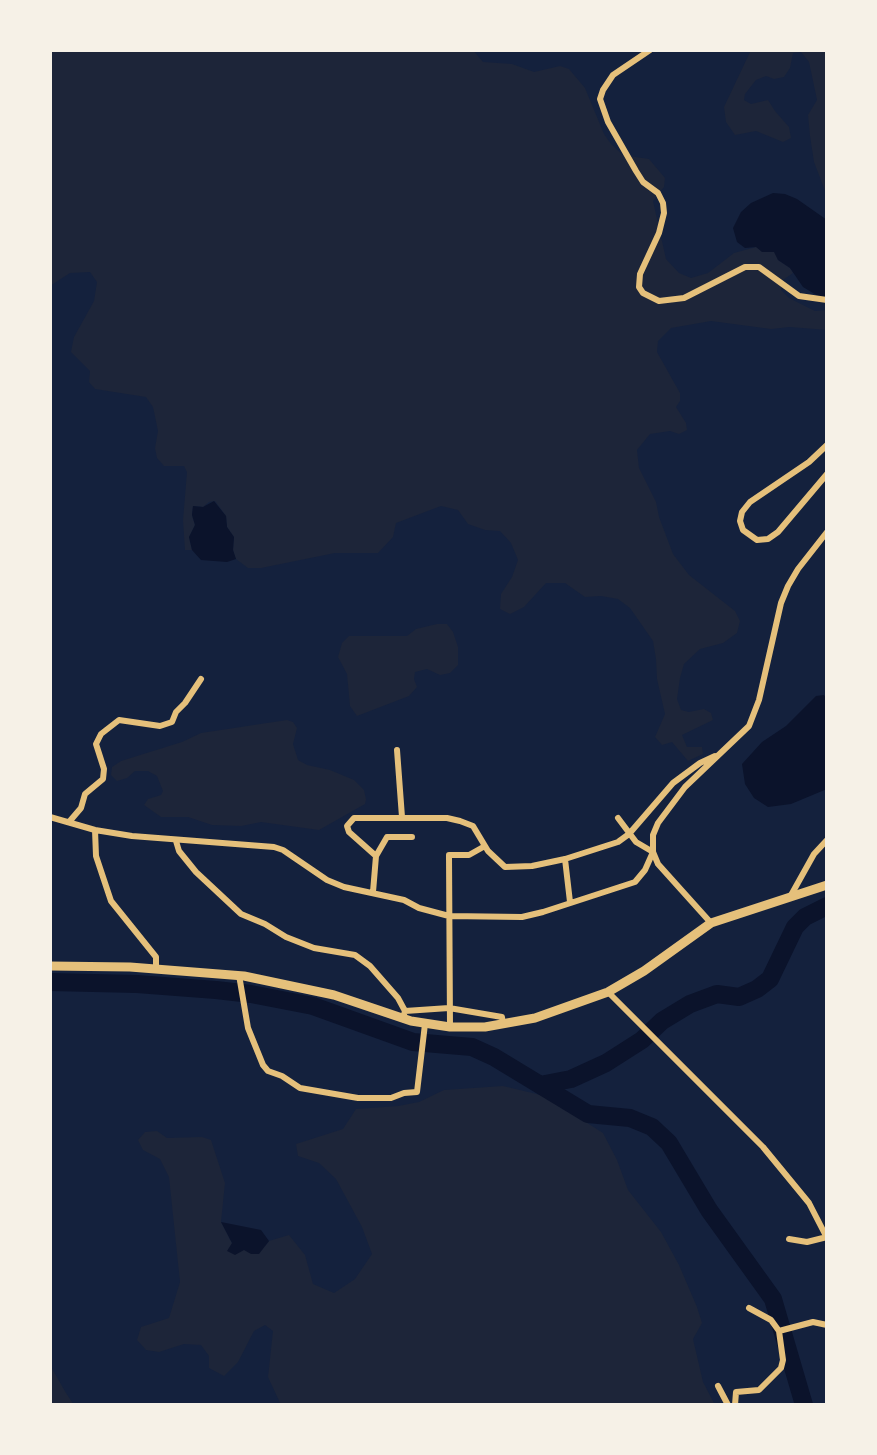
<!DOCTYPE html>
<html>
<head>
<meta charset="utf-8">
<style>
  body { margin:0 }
  #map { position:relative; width:877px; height:1455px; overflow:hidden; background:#14213d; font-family:Figtree,sans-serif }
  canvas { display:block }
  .frame { position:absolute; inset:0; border:52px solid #f6f1e7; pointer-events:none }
</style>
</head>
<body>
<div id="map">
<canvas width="877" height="1455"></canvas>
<div class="frame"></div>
</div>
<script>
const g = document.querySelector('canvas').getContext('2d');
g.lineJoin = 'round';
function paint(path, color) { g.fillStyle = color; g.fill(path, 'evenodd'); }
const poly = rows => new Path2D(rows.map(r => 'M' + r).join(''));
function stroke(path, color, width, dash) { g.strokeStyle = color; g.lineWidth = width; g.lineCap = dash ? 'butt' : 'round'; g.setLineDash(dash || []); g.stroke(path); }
paint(poly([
  [50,50,473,50,483,62,512,64,534,72,560,66,569,69,585,88,604,134,611,144,623,155,649,159,665,178,664,187,653,201,666,259,679,273,691,278,708,273,734,253,756,247,775,252,778,260,790,268,793,273,783,280,781,290,789,298,815,311,827,310,827,330,790,327,771,329,711,321,671,328,658,341,657,352,680,393,680,401,676,407,686,423,687,430,679,434,670,431,650,434,637,450,639,468,656,502,659,517,673,554,689,575,735,611,740,621,737,633,723,643,700,649,684,664,680,678,677,699,681,710,689,712,704,709,711,713,713,720,682,735,687,747,702,747,703,754,688,761,672,742,662,745,655,737,665,714,657,679,656,659,653,641,630,608,618,599,601,596,585,597,565,583,546,583,524,607,510,614,500,609,501,594,512,577,518,560,511,543,500,531,485,530,468,524,458,510,441,506,396,523,393,537,378,553,335,553,261,568,248,568,236,559,233,550,234,537,227,527,226,516,215,501,209,502,203,507,193,506,192,515,195,525,189,537,192,550,185,550,183,520,187,472,184,466,164,466,157,458,155,448,158,431,153,407,146,397,95,389,89,382,90,371,71,352,74,337,94,301,97,282,90,272,70,273,50,286],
  [751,50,827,50,827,196,814,162,810,136,808,115,817,100,809,62,801,52,793,53,790,68,784,77,774,79,766,76,756,80,745,94,744,100,751,104,768,100,775,111,789,127,791,138,783,142,756,131,735,135,726,122,724,107],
  [437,624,447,624,453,632,458,647,458,665,450,673,440,675,427,669,415,672,414,679,417,687,409,696,357,716,350,706,347,674,338,657,342,643,349,636,407,636,416,629],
  [287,720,293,722,297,728,293,744,298,760,307,765,330,770,354,780,364,790,366,799,365,804,319,830,261,822,241,826,212,825,188,817,161,817,144,805,148,799,161,795,163,791,157,776,148,771,135,771,127,778,117,781,111,775,112,767,121,761,182,742,201,733],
  [503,1086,545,1096,603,1133,617,1160,628,1190,661,1232,679,1265,697,1307,702,1323,693,1339,703,1382,715,1405,281,1405,268,1377,273,1331,265,1325,254,1331,238,1362,224,1376,209,1368,209,1356,201,1345,184,1344,159,1352,146,1350,137,1340,141,1327,169,1318,180,1282,169,1177,160,1159,143,1150,138,1140,145,1132,157,1131,167,1138,202,1137,211,1140,225,1183,221,1222,232,1243,244,1250,266,1245,269,1241,289,1235,305,1255,313,1284,334,1293,355,1279,372,1254,362,1227,336,1179,319,1163,298,1156,296,1144,343,1129,356,1109,398,1106,419,1102,444,1090],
  [50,1365,66,1393,74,1405,50,1405]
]), '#1d2539');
paint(poly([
  [773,193,785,194,797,199,827,220,827,297,818,296,803,287,790,268,778,260,774,252,762,252,756,247,745,248,737,242,733,228,741,212,751,203],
  [214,501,226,516,227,527,234,537,233,550,236,559,227,562,201,560,192,550,189,537,195,525,192,515,193,506,203,507],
  [824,695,827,700,827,789,791,804,768,807,754,798,745,784,742,764,762,742,786,726,816,696],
  [221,1222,261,1230,269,1241,259,1254,251,1254,244,1250,235,1255,227,1251,232,1243]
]), '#0b132b');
stroke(poly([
  [50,982,137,984,216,990,251,994,313,1006,413,1042,472,1047,494,1057,588,1114,630,1118,652,1127,669,1143,709,1210,773,1299,804,1405],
  [540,1085,571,1079,606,1063,642,1040,662,1021,690,1004,717,994,739,997,757,989,770,979,795,927,805,917,827,906]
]), '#0b132b', 18);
stroke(poly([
  [650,50,613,75,603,90,600,99,608,122,636,171,643,182,658,193,663,203,664,213,659,233,640,274,639,287,643,293,659,301,684,298,745,267,759,267,799,296,827,300],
  [827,445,809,462,750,502,742,512,740,521,743,530,757,540,768,539,778,532,827,474],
  [397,750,402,817],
  [50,817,95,830,132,836,274,847,283,850,327,880,344,887,404,900,419,908,449,916,522,917,543,912,635,882,645,870,653,852],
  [618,818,636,842,653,852],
  [69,822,81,808,85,794,103,779,104,769,96,744,101,734,119,720,160,726,172,722,176,712,185,703,201,679],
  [95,830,96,856,111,901,156,957,156,968],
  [176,841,179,851,196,872,241,914,265,924,286,937,314,948,355,955,370,966,398,998,405,1011,403,1018],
  [376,856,387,837,412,837],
  [565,859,570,902],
  [373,892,376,856,349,832,347,826,354,818,447,818,460,821,473,826,488,851,505,867,532,866,565,859,618,842,629,834,673,783,700,763,715,756],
  [790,897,814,854,827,840],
  [711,923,658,864,653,852,653,835,658,823,685,787,749,726,759,700,781,603,788,586,798,569,827,532],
  [239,975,248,1028,263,1065,268,1071,282,1076,300,1088,358,1098,391,1098,404,1093,417,1092,425,1024],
  [608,992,763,1147,809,1203,827,1238],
  [405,1011,449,1008,502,1017,503,1025],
  [450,1027,449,855,469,855,485,846],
  [789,1239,807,1242,827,1237],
  [749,1308,771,1320,779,1331],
  [718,1386,728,1405],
  [735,1405,736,1392,759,1390,781,1368,783,1360,779,1331,813,1322,827,1325]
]), '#e5c07b', 6);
stroke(poly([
  [50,966,130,967,244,976,334,995,411,1021,450,1027,485,1027,535,1018,608,992,644,971,711,923,827,885]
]), '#e5c07b', 9);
</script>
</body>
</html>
